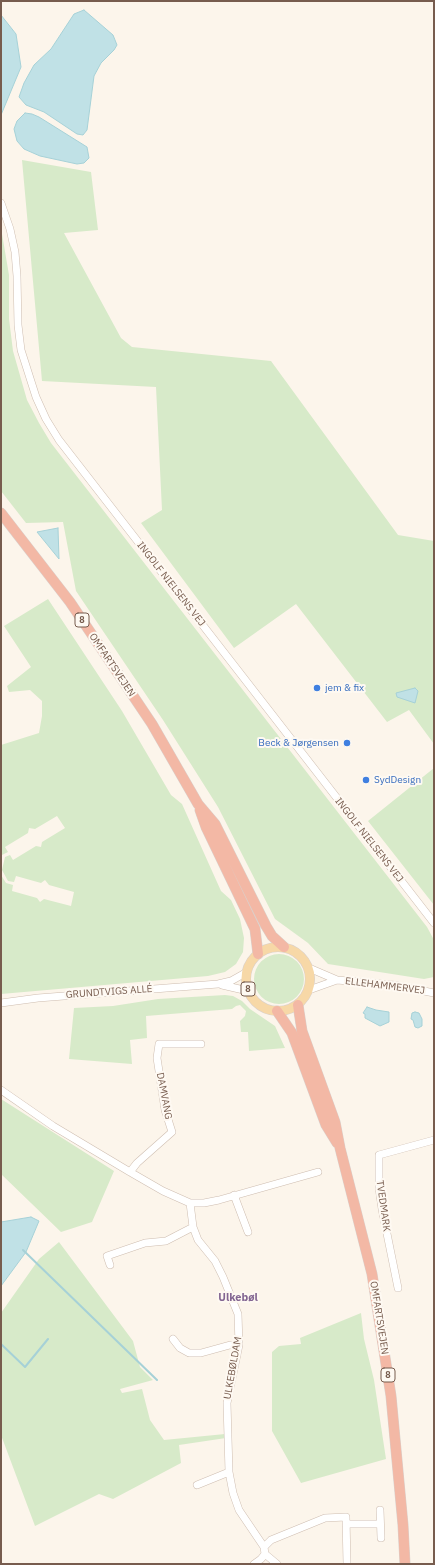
<!DOCTYPE html>
<html>
<head>
<meta charset="utf-8">
<style>
  body { margin:0 }
  #map { position:relative; width:435px; height:1565px; overflow:hidden; background:#fcf5eb; font-family:"IBM Plex Sans",sans-serif }
  canvas { display:block }
  .frame { position:absolute; inset:0; border:2px solid #775c4e; pointer-events:none }
</style>
</head>
<body>
<div id="map">
<canvas width="435" height="1565"></canvas>
<div class="frame"></div>
</div>
<script>
const g = document.querySelector('canvas').getContext('2d');
g.lineJoin = 'round';
function paint(path, color) { g.fillStyle = color; g.fill(path, 'evenodd'); }
const poly = rows => new Path2D(rows.map(r => 'M' + r).join(''));
function stroke(path, color, width, dash) { g.strokeStyle = color; g.lineWidth = width; g.lineCap = dash ? 'butt' : 'round'; g.setLineDash(dash || []); g.stroke(path); }
function label(font, color, halo, rows, align = 'center') {
  g.font = font + ' "IBM Plex Sans",sans-serif'; g.lineWidth = 4; g.setLineDash([]); g.textBaseline = 'middle'; g.strokeStyle = halo; g.fillStyle = color; for (const [text, x, y, turn = 0] of rows) {
    g.save(); g.translate(x, y); g.rotate((+turn || 0) * Math.PI / 180); g.textAlign = isNaN(turn) ? turn : align; if (halo) g.strokeText(text, 0, 0); g.fillText(text, 0, 0); g.restore();
  }
}
paint(poly([
  [22,160,91,172,98,230,64,233,121,338,132,347,271,361,398,535,434,541,434,744,409,710,387,722,296,604,234,648,141,523,162,510,156,387,42,381],
  [1,228,9,275,9,319,13,351,27,400,39,423,51,443,427,927,434,940,434,977,424,979,328,964,308,943,275,919,218,807,163,720,76,591,63,522,26,523,1,491],
  [48,599,122,711,171,795,182,804,221,891,231,900,240,919,244,938,243,952,236,964,225,972,208,976,1,994,1,875,6,883,13,885,12,891,37,898,40,902,44,899,71,906,74,892,49,885,45,880,41,883,16,876,14,882,8,881,2,870,5,857,10,855,13,860,36,846,41,847,42,842,65,828,57,816,35,829,29,828,28,833,5,847,8,852,2,855,1,860,1,745,39,733,42,716,42,701,30,690,9,692,7,686,31,667,4,626],
  [434,768,434,905,368,821],
  '254 979a25 25 0 1 1 50 0a25 25 0 1 1-50 0Z',
  [225,995,233,996,242,1001,250,1009,275,1026,285,1048,249,1051,248,1032,241,1032,240,1021,245,1016,246,1011,240,1005,236,1006,232,1009,146,1016,147,1038,130,1040,132,1064,69,1059,74,1008,113,1006,158,999],
  [1,1099,114,1171,92,1222,61,1232,1,1174],
  [59,1242,133,1341,140,1367,153,1380,120,1389,122,1393,142,1389,150,1420,164,1440,225,1434,226,1438,179,1445,181,1463,113,1499,99,1494,35,1526,1,1435,1,1313,39,1259],
  [361,1313,364,1339,374,1380,386,1459,301,1483,272,1431,272,1352,279,1346,301,1344,300,1338]
]), '#d7eac9');
const water = poly([
  [84,10,113,35,117,45,114,50,101,63,94,76,87,130,83,135,77,134,44,112,26,105,19,97,24,83,34,65,51,49,74,14,84,10],
  [1,15,16,34,21,67,1,115,1,15],
  [25,113,32,114,39,117,87,147,89,158,84,163,77,164,40,156,24,149,17,141,14,129,17,121,25,113],
  [58,528,59,559,37,532,58,528],
  [415,688,418,691,415,703,397,697,396,693,415,688],
  [367,1007,376,1010,389,1012,389,1022,380,1026,365,1018,365,1014,363,1013,367,1007],
  [415,1012,419,1013,422,1019,422,1026,418,1028,415,1027,413,1020,411,1019,412,1013,415,1012],
  [31,1217,39,1221,26,1252,1,1286,1,1222,31,1217]
]);
paint(water, '#c0e1e6');
stroke(water, '#a6d1d7', 1);
stroke(poly([
  [23,1250,157,1380],
  [1,1344,25,1367,48,1339]
]), '#a6d1d7', 2);
const minor = poly([
  [1,203,10,229,15,252,17,276,18,325,21,350,36,397,46,419,59,440,434,923],
  [309,968,337,980,394,985,434,993],
  [222,985,248,991],
  [309,990,337,980],
  [1,1003,38,998,218,984,231,981,247,972],
  [1,1090,53,1126,130,1172,163,1191,190,1203,204,1203,219,1200,318,1172],
  [130,1172,137,1163,172,1132,165,1110,157,1058,159,1044,201,1044],
  [234,1195,248,1232],
  [190,1203,193,1227,198,1240,215,1261,223,1277,238,1314,239,1345,227,1403,229,1472,233,1493,239,1510,264,1547,265,1554],
  [110,1265,107,1256,145,1243,166,1241,193,1227],
  [398,1288,382,1209,379,1188,379,1155,434,1140],
  [173,1339,180,1348,189,1353,201,1353,230,1345,239,1345],
  [197,1485,229,1472],
  [380,1510,381,1538],
  [347,1524,380,1524],
  [264,1547,271,1540,325,1518,346,1517,347,1564],
  [265,1554,277,1564],
  [254,1564,261,1559,265,1554]
]);
const major = poly([
  '246 979a32 32 0 1 1 64 0a32 32 0 1 1-64 0Z'
]);
const highway = poly([
  [1,513,70,602,152,724,198,804,215,824,266,926,272,936,284,947],
  [200,810,206,827,255,929,258,954],
  [298,1005,302,1031,335,1122,340,1148,372,1274,391,1396,403,1525,405,1564],
  [277,1011,292,1033,326,1125,337,1143]
]);
stroke(minor, '#cebdb0', 8);
stroke(major, '#d9d1cd', 10);
stroke(highway, '#d9d1cd', 11);
stroke(minor, '#fff', 7);
stroke(major, '#f7d8a7', 9);
stroke(highway, '#f3b8a5', 10);
for (const [x, y, r, color] of [
  [317,688,4,"#3f7fe0"],
  [347,743,4,"#3f7fe0"],
  [366,780,4,"#3f7fe0"]
]) { const dot = new Path2D(); dot.arc(x, y, r, 0, 2 * Math.PI); g.fillStyle = color; g.fill(dot); stroke(dot, '#fef9f2', 1.5); }
for (const [x, y, w] of [
  [82,620,14],
  [248,989,14],
  [388,1375,14]
]) { const box = new Path2D(); box.roundRect(x - w / 2, y - 7, w, 14, 3); g.fillStyle = '#fef9f2'; g.fill(box); stroke(box, '#775c4e', 1); }
label('bold 9px', '#775c4e', null, [
  ["8",82,620],
  ["8",248,989],
  ["8",388,1375]
]);
label('10px', '#775c4e', '#fef9f2', [
  ["INGOLF NIELSENS VEJ",171,584,52],
  ["OMFARTSVEJEN",112,665,56],
  ["INGOLF NIELSENS VEJ",369,840,52],
  ["ELLEHAMMERVEJ",385,986,7],
  ["GRUNDTVIGS ALLÉ",109,992,-4],
  ["DAMVANG",164,1096,79],
  ["TVEDMARK",383,1206,82],
  ["OMFARTSVEJEN",379,1318,81],
  ["ULKEBØLDAM",233,1368,-80]
]);
label('10px', '#366cbe', '#fef9f2', [
  ["jem & fix",325,688],
  ["Beck & Jørgensen",339,743,"right"],
  ["SydDesign",374,780]
], 'left');
label('bold 11px', '#836692', '#fef9f2', [
  ["Ulkebøl",238,1298]
]);
</script>
</body>
</html>
